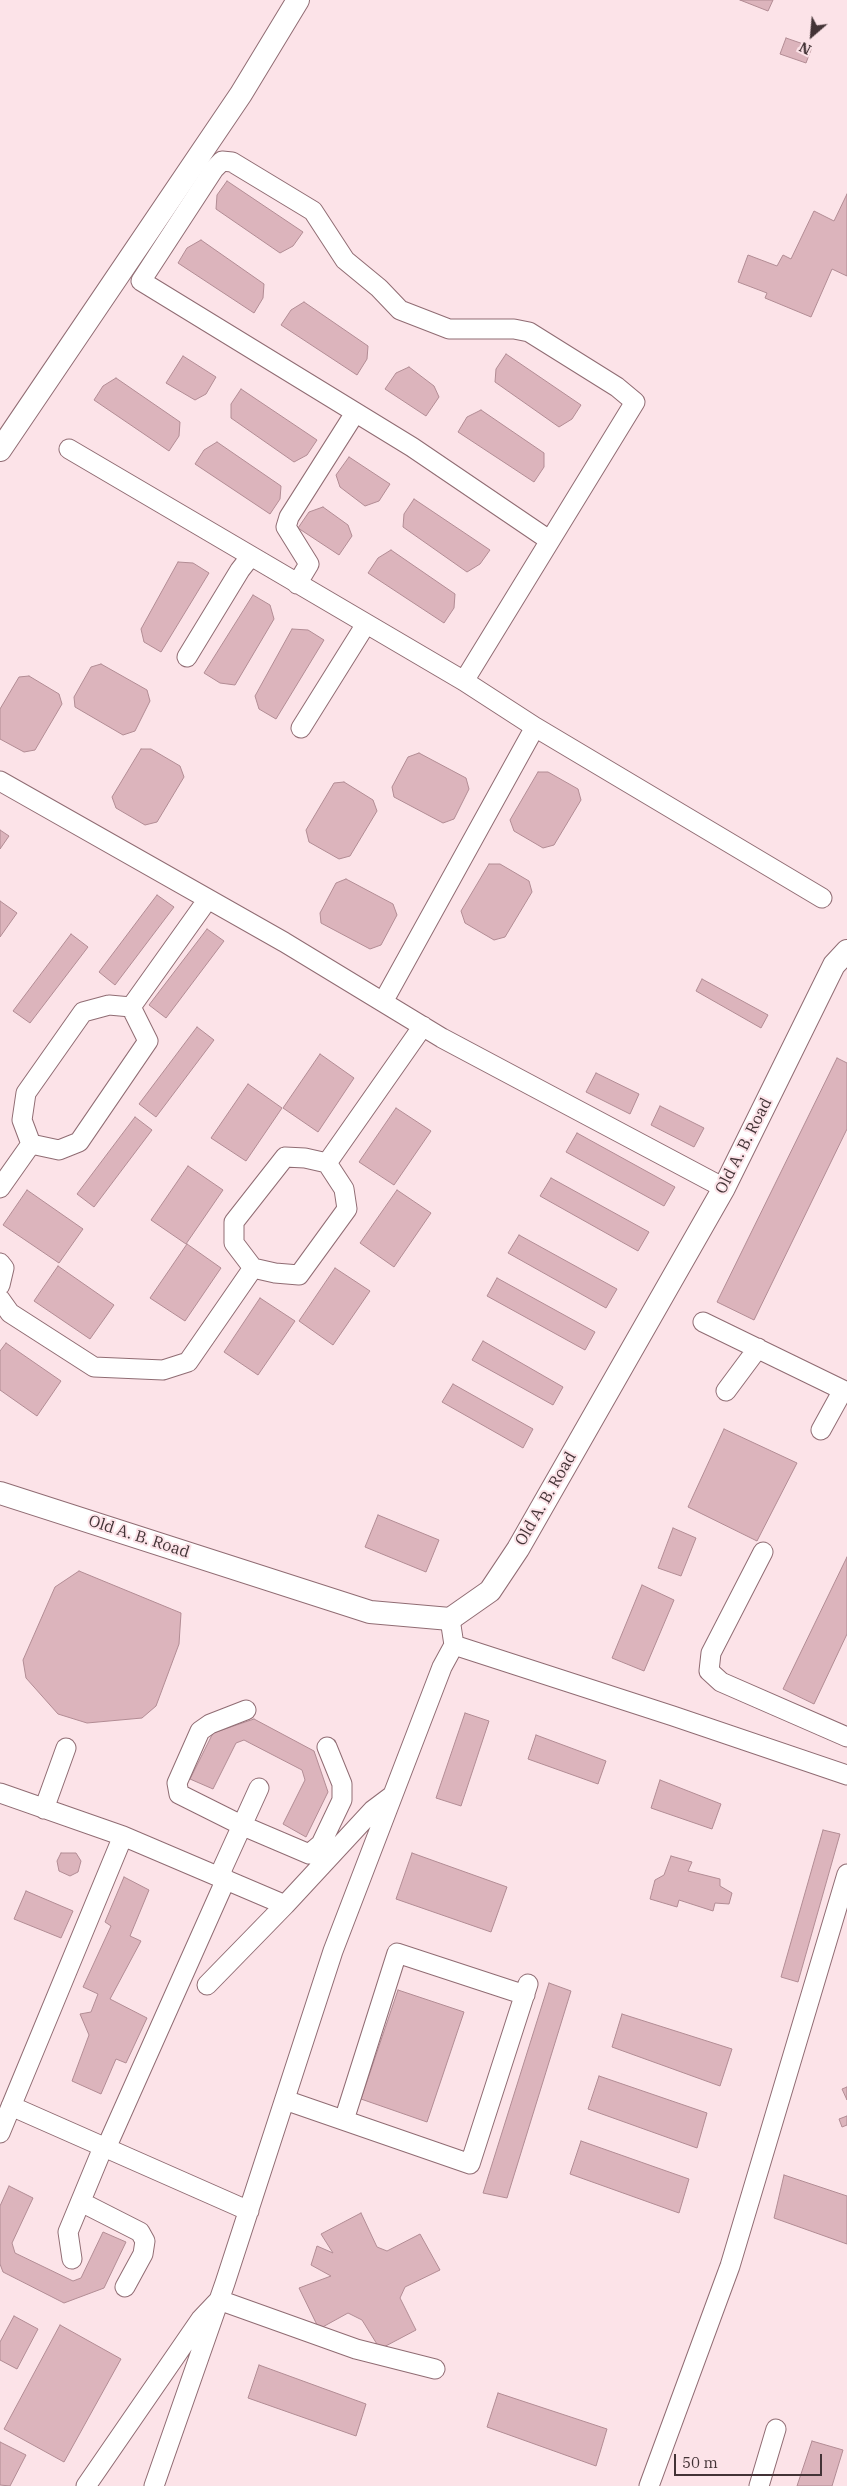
<!DOCTYPE html>
<html>
<head>
<meta charset="utf-8">
<style>
  body { margin:0 }
  #map { position:relative; width:847px; height:2486px; overflow:hidden; background:#fce3e8; font-family:"IBM Plex Serif",serif }
  canvas { display:block }
  .north { position:absolute; left:787px; top:10px; width:50px; height:50px; -webkit-text-stroke:4px #fce3e8; paint-order:stroke; rotate:207deg; font-size:14px; font-weight:700; line-height:20px; text-align:center; color:#433336 }
  .north::after { content:''; display:block; margin:auto; width:18px; height:22px; background:#433336; clip-path:polygon(50% 0,100% 100%,50% 72%,0 100%) }
  .scale { position:absolute; left:674px; top:2454px; width:148px; height:22px; box-sizing:border-box; border:2px solid #433336; border-top:0; padding-left:6px; font-size:15px; line-height:18px; white-space:nowrap; color:#433336; -webkit-text-stroke:4px #fce3e8; paint-order:stroke }
</style>
</head>
<body>
<div id="map">
<canvas width="847" height="2486"></canvas>
<div class="north">N</div>
<div class="scale">50 m</div>
</div>
<script>
const g = document.querySelector('canvas').getContext('2d');
g.lineJoin = 'round';
function paint(path, color) { g.fillStyle = color; g.fill(path, 'evenodd'); }
const poly = rows => new Path2D(rows.map(r => 'M' + r).join(''));
function stroke(path, color, width, dash) { g.strokeStyle = color; g.lineWidth = width; g.lineCap = dash ? 'butt' : 'round'; g.setLineDash(dash || []); g.stroke(path); }
function label(font, color, halo, rows, align = 'center') {
  g.font = font + ' "IBM Plex Serif",serif'; g.lineWidth = 4; g.setLineDash([]); g.textBaseline = 'middle'; g.strokeStyle = halo; g.fillStyle = color; for (const [text, x, y, turn = 0] of rows) {
    g.save(); g.translate(x, y); g.rotate((+turn || 0) * Math.PI / 180); g.textAlign = isNaN(turn) ? turn : align; if (halo) g.strokeText(text, 0, 0); g.fillText(text, 0, 0); g.restore();
  }
}
const building = poly([
  [740,0,773,0,768,11,740,0],
  [786,38,812,47,806,63,780,54,786,38],
  [227,181,303,232,293,246,280,253,216,209,217,195,227,181],
  [847,194,847,276,832,269,811,317,765,298,767,293,738,282,748,255,777,266,783,255,791,259,814,211,834,221,847,194],
  [201,240,264,284,263,298,254,313,178,263,187,248,201,240],
  [304,302,368,346,367,359,357,375,281,325,291,310,304,302],
  [506,354,581,405,572,419,559,427,495,382,496,369,506,354],
  [183,356,216,377,206,394,195,400,166,383,183,356],
  [409,367,434,386,439,397,426,416,385,389,396,373,409,367],
  [116,378,180,422,179,436,169,451,94,400,103,386,116,378],
  [241,389,317,440,307,455,294,462,231,418,231,404,241,389],
  [481,410,544,453,544,467,534,482,458,432,467,417,481,410],
  [217,442,281,486,280,499,270,514,195,464,204,450,217,442],
  [349,457,390,484,379,501,365,506,340,487,336,475,349,457],
  [414,499,490,550,480,564,467,572,403,527,404,514,414,499],
  [323,507,348,525,352,536,339,555,298,528,309,512,323,507],
  [391,550,455,594,454,608,444,623,368,573,378,558,391,550],
  [178,562,193,563,209,573,161,652,144,642,141,629,178,562],
  [253,595,270,605,274,619,235,685,220,683,204,673,253,595],
  [292,629,308,630,324,640,276,719,259,709,255,696,292,629],
  [101,664,147,690,150,701,135,731,123,735,75,707,74,697,91,667,101,664],
  [29,676,59,694,62,704,35,750,24,752,0,739,0,709,19,677,29,676],
  [141,749,151,749,180,766,184,777,157,822,145,825,116,808,112,797,141,749],
  [419,753,466,778,469,789,454,819,443,823,394,797,392,787,408,757,419,753],
  [538,772,548,772,578,789,581,800,554,845,543,848,514,831,510,820,538,772],
  [344,782,373,800,377,811,350,856,339,859,309,842,306,830,334,783,344,782],
  [0,830,9,836,0,849,0,830],
  [489,864,500,864,529,881,532,892,505,937,494,940,465,923,461,911,489,864],
  [346,879,393,904,397,915,381,945,370,949,321,923,320,913,336,883,346,879],
  [157,895,174,907,115,985,99,972,157,895],
  [0,901,17,913,0,937,0,901],
  [207,929,224,941,166,1018,149,1005,207,929],
  [71,934,88,947,30,1023,13,1011,71,934],
  [702,979,768,1015,761,1028,696,991,702,979],
  [197,1027,214,1040,156,1117,139,1104,197,1027],
  [320,1054,354,1078,318,1132,283,1108,320,1054],
  [837,1058,847,1063,847,1129,754,1320,717,1302,837,1058],
  [596,1073,639,1094,630,1114,586,1092,596,1073],
  [248,1084,282,1108,246,1161,211,1138,248,1084],
  [660,1106,704,1128,694,1147,651,1125,660,1106],
  [396,1108,431,1131,394,1185,359,1162,396,1108],
  [135,1117,152,1130,94,1207,77,1194,135,1117],
  [577,1133,675,1187,664,1206,566,1152,577,1133],
  [188,1166,223,1190,186,1244,151,1220,188,1166],
  [551,1178,649,1232,638,1251,540,1196,551,1178],
  [27,1190,83,1229,59,1263,3,1225,27,1190],
  [397,1190,431,1213,394,1267,360,1243,397,1190],
  [519,1235,617,1289,606,1308,508,1253,519,1235],
  [187,1244,221,1268,185,1321,150,1298,187,1244],
  [58,1266,114,1305,90,1339,34,1301,58,1266],
  [335,1268,370,1291,333,1345,299,1321,335,1268],
  [497,1278,595,1332,585,1350,487,1296,497,1278],
  [260,1298,295,1321,258,1375,224,1352,260,1298],
  [483,1341,563,1387,553,1405,472,1360,483,1341],
  [6,1343,61,1381,37,1416,0,1390,0,1351,6,1343],
  [453,1384,533,1429,523,1448,442,1402,453,1384],
  [724,1429,797,1463,757,1541,688,1507,724,1429],
  [378,1515,439,1540,426,1572,365,1547,378,1515],
  [673,1528,696,1538,681,1576,658,1568,673,1528],
  [847,1557,847,1634,814,1704,783,1689,847,1557],
  [79,1571,181,1613,179,1644,156,1706,142,1718,87,1723,58,1714,26,1678,23,1660,55,1587,79,1571],
  [642,1585,674,1600,644,1671,612,1658,642,1585],
  [465,1713,489,1721,461,1806,436,1798,465,1713],
  [254,1719,314,1751,328,1792,306,1837,283,1824,305,1780,302,1770,244,1740,236,1743,213,1789,190,1779,213,1733,254,1719],
  [536,1735,606,1761,598,1784,528,1759,536,1735],
  [660,1780,721,1804,712,1829,651,1808,660,1780],
  [823,1830,840,1834,798,1982,781,1977,823,1830],
  [61,1853,76,1853,81,1861,78,1872,70,1876,59,1871,57,1861,61,1853],
  [412,1853,507,1887,491,1932,396,1899,412,1853],
  [671,1856,692,1862,688,1871,720,1879,720,1886,732,1893,729,1904,715,1903,713,1911,679,1900,677,1907,650,1899,655,1880,664,1875,671,1856],
  [124,1877,149,1890,130,1936,141,1941,110,1999,147,2018,126,2063,116,2059,101,2094,72,2081,89,2035,80,2014,91,2012,98,1994,83,1987,111,1926,105,1922,124,1877],
  [26,1891,73,1911,61,1938,14,1919,26,1891],
  [549,1983,571,1991,507,2198,483,2193,549,1983],
  [398,1990,464,2012,427,2122,361,2099,398,1990],
  [622,2014,732,2049,720,2086,612,2047,622,2014],
  [599,2076,707,2113,697,2148,588,2109,599,2076],
  [847,2087,847,2100,842,2089,847,2087],
  [847,2116,847,2125,842,2127,839,2119,847,2116],
  [581,2141,689,2179,679,2213,570,2174,581,2141],
  [784,2175,847,2196,847,2244,774,2218,784,2175],
  [9,2186,33,2198,12,2243,15,2253,73,2281,81,2278,103,2232,126,2242,104,2288,64,2303,3,2272,0,2264,0,2206,9,2186],
  [361,2213,377,2247,387,2251,420,2234,440,2270,405,2287,400,2298,416,2330,380,2349,362,2320,348,2313,319,2329,299,2288,331,2276,311,2265,317,2246,333,2253,321,2234,361,2213],
  [14,2316,38,2329,17,2369,0,2360,0,2342,14,2316],
  [60,2325,121,2359,64,2462,4,2429,60,2325],
  [259,2365,366,2404,356,2436,248,2398,259,2365],
  [498,2393,607,2429,596,2466,487,2427,498,2393],
  [812,2441,843,2450,832,2486,797,2486,812,2441],
  [0,2442,26,2455,10,2486,0,2485,0,2442]
]);
paint(building, '#dcb4bc');
stroke(building, '#b28c94', 1);
const minor = poly([
  [69,449,464,681,535,727,383,1002],
  [297,584,309,564,286,527,289,517,355,413],
  [187,657,240,570,251,556],
  [464,681,635,402,617,387,529,332,514,329,449,329,400,310,379,288,345,260,313,211,232,162,222,161,214,169,141,281,412,447,549,540],
  [535,727,822,898],
  [301,728,366,624],
  [0,781,284,942,442,1038,724,1188],
  [109,1005,131,1007,148,1041,79,1142,59,1150,31,1144,22,1120,26,1093,83,1012,109,1005],
  [131,1007,208,899],
  [285,1157,305,1158,327,1163,344,1189,347,1209,299,1275,275,1273,253,1268,234,1243,234,1222,285,1157],
  [327,1163,423,1026],
  [0,1188,31,1144],
  [0,1263,4,1268,0,1285],
  [0,1299,10,1313,94,1367,163,1370,188,1362,253,1268],
  [703,1322,847,1392],
  [726,1391,758,1348],
  [821,1430,843,1390],
  [763,1552,711,1653,709,1671,721,1682,847,1737],
  [450,1619,454,1645,673,1716,847,1775],
  [246,1710,210,1724,200,1731,177,1783,179,1794,241,1825,309,1854,321,1844,342,1800,342,1784,327,1747],
  [0,1793,123,1836,285,1905],
  [44,1809,66,1748],
  [219,1876,259,1788],
  [207,1985,285,1905,373,1810,393,1795],
  [285,2100,470,2164,528,1984],
  [11,2106,249,2211],
  [344,2120,397,1953,525,1995],
  [0,2133,123,1836],
  [107,2146,226,1879],
  [81,2202,140,2232,145,2241,143,2254,125,2287],
  [72,2259,68,2232,104,2145],
  [86,2486,201,2319,219,2300,356,2349,435,2369],
  [154,2486,225,2283,333,1951,442,1667,454,1645],
  [649,2486,730,2266,847,1874],
  [759,2486,776,2429]
]);
const tertiary = poly([
  [0,450,241,94,298,0],
  [0,1493,370,1612,450,1619,490,1591,518,1549,724,1188,834,965,847,951]
]);
stroke(minor, '#906c73', 21);
stroke(tertiary, '#906c73', 24);
stroke(minor, '#fff', 19);
stroke(tertiary, '#fff', 22);
label('16px', '#433336', '#fce3e8', [
  ["Old A. B. Road",744,1146,-63],
  ["Old A. B. Road",546,1499,-60],
  ["Old A. B. Road",139,1537,18]
]);
</script>
</body>
</html>
